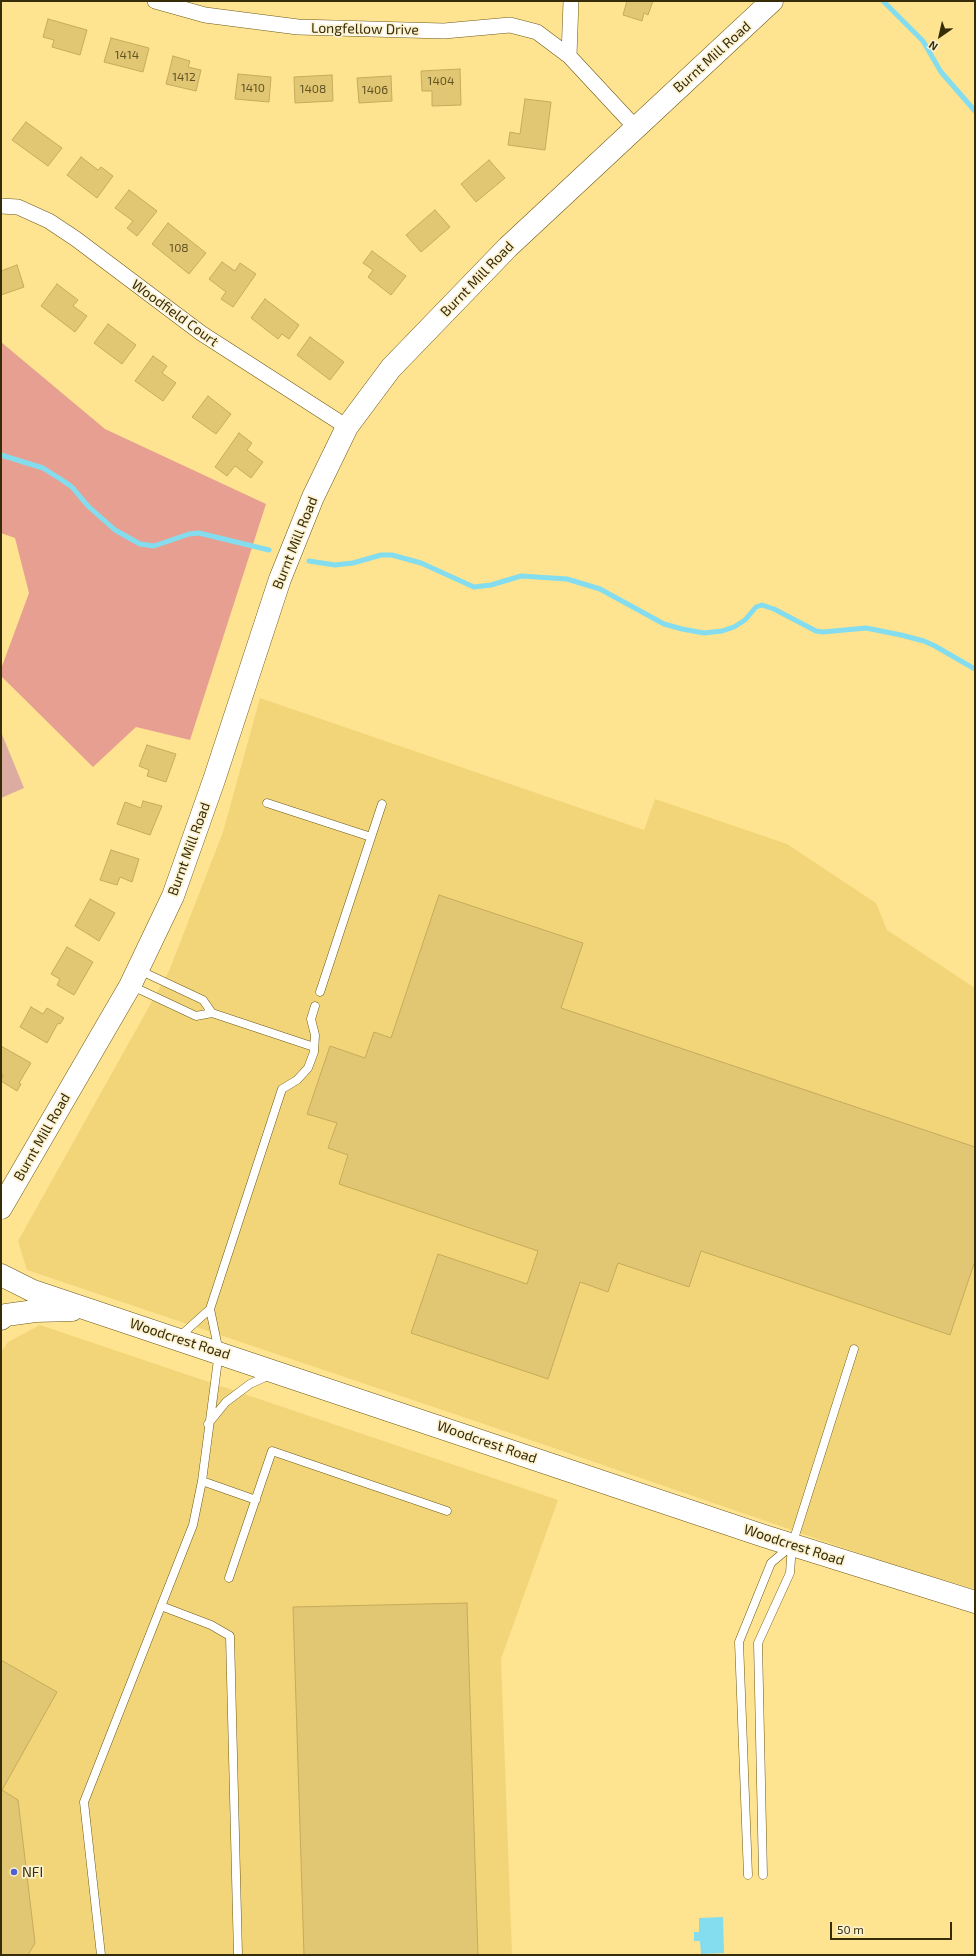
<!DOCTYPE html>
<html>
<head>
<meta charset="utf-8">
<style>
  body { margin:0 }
  #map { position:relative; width:976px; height:1956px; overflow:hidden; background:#fee390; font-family:"Exo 2",sans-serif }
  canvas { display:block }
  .frame { position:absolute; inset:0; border:2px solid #362c07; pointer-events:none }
  .north { position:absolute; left:920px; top:16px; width:40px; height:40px; -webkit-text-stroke:3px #fcf2d2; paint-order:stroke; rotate:214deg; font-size:11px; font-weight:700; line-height:16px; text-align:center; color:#362c07 }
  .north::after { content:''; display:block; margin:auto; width:14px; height:18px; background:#362c07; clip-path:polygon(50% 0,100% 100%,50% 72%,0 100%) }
  .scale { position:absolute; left:830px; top:1922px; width:122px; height:18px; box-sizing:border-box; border:2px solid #362c07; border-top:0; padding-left:5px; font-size:12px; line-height:14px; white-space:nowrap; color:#362c07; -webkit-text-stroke:3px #fcf2d2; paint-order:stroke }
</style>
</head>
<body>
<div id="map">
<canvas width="976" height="1956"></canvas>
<div class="frame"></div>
<div class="north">N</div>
<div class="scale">50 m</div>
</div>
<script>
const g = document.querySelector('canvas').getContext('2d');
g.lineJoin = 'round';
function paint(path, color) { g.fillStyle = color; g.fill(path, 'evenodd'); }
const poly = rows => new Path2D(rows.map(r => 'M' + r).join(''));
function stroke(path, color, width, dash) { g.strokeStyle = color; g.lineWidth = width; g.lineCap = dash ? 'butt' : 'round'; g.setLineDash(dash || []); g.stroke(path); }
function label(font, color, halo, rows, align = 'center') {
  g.font = font + ' "Exo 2",sans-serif'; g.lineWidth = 3.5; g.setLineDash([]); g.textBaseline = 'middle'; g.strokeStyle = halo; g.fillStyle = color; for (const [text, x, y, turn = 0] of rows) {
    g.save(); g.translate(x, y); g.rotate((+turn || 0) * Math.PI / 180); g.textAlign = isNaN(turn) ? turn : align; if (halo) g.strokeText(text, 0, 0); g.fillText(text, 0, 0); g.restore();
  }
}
paint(poly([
  [260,698,644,830,655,799,787,844,876,903,887,930,975,988,975,1589,902,1568,478,1422,27,1270,18,1241,169,971,223,832],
  [40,1325,558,1500,501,1659,512,1955,1,1955,1,1352,8,1342]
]), '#f3d579');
paint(poly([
  [1,732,24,788,1,798]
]), '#dcaba1');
paint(poly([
  [1,342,105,429,266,504,190,740,136,727,93,767,1,676,1,669,29,593,15,538,1,533]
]), '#e79f91');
paint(poly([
  [723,1917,724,1953,701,1954,700,1941,694,1941,694,1932,699,1932,699,1918]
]), '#84ddee');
stroke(poly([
  [883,1,923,41,941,72,975,111],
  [1,455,43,468,62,480,72,487,88,506,115,530,140,544,154,546,189,534,199,533,269,550],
  [309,561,335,565,353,563,381,555,392,555,421,563,474,587,491,585,521,576,567,579,600,589,664,624,682,629,704,633,722,631,734,627,745,620,756,607,762,605,774,609,816,631,823,632,866,628,901,635,924,641,935,646,975,669]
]), '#84ddee', 5);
const building = poly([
  [627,1,653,1,648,15,644,13,642,21,623,15,627,1],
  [48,19,87,30,80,55,52,47,54,40,43,37,48,19],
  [111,38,149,48,143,72,104,62,111,38],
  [173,56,190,61,188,67,201,70,196,91,166,84,173,56],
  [460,69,461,105,432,106,432,91,422,91,421,71,460,69],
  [238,74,271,77,269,102,235,99,238,74],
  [332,75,333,101,295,103,294,77,332,75],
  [391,76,392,101,359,103,357,78,391,76],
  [525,99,551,102,545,150,508,145,510,132,520,134,525,99],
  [26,122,62,148,48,166,12,140,26,122],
  [81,157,98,170,101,167,113,176,97,198,67,175,81,157],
  [489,160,505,178,476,202,461,184,489,160],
  [129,190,157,211,137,236,127,228,133,221,115,208,129,190],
  [435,210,450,227,421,252,406,235,435,210],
  [168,223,206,253,189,274,152,244,168,223],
  [372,251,406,276,391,295,368,277,373,270,363,263,372,251],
  [222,262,235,271,240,263,256,274,233,307,221,299,226,292,209,279,222,262],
  [17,265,24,287,1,295,1,271,17,265],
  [57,284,78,300,73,306,87,316,75,332,41,306,57,284],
  [265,299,299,325,289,339,282,334,278,339,251,318,265,299],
  [108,324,136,345,122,364,94,343,108,324],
  [310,337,344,362,330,380,297,355,310,337],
  [153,356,167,366,162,373,176,383,163,401,135,381,153,356],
  [208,396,231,414,216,434,192,417,208,396],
  [239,433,252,443,247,450,263,462,251,478,235,466,227,476,215,467,239,433],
  [147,745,176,754,166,782,147,776,149,770,139,766,147,745],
  [143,801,162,806,150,835,117,824,125,802,141,808,143,801],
  [111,850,139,859,132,882,120,877,117,885,100,880,111,850],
  [439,895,583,943,561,1008,975,1147,975,1261,950,1335,701,1251,689,1287,618,1263,608,1292,580,1282,548,1379,411,1333,438,1254,527,1284,538,1251,339,1184,348,1155,328,1148,337,1123,307,1114,330,1046,365,1058,374,1032,391,1038,439,895],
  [90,899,115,913,99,941,75,926,90,899],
  [67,947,93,962,74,995,57,985,60,979,51,974,67,947],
  [31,1007,43,1014,47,1008,64,1018,60,1024,58,1023,47,1043,20,1027,31,1007],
  [1,1046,31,1063,19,1083,21,1084,17,1091,1,1081,3,1075,1,1074,1,1046],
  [467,1603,478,1955,304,1955,293,1607,467,1603],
  [1,1660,57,1692,2,1790,18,1800,35,1943,28,1955,1,1955,1,1660]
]);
paint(building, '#e1c674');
stroke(building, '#c6ac5a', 1);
const lane = poly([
  [267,803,371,837],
  [139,970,203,1000,212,1013],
  [132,986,196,1016,212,1013,314,1047],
  [320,992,382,804],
  [179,1337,210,1309],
  [208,1424,226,1402,250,1384,270,1375],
  [202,1481,256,1500],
  [229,1578,272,1451,447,1511],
  [161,1606,211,1625,230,1636,238,1955],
  [748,1875,739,1642,771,1563,790,1547],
  [763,1875,758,1643,790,1573,792,1545,854,1349],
  [101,1955,84,1802,193,1525,202,1481,219,1352,210,1309,282,1089,297,1080,308,1068,314,1052,315,1035,311,1019,315,1006]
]);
const street = poly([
  [155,1,205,15,298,27,444,31,510,25,537,32,569,56],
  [571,1,569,56,635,127],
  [1,206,18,207,49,221,76,239,201,333,347,427]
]);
const secondary = poly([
  [1,1208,130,986,173,896,214,780,280,579,313,497,347,427,391,368,508,247,772,1],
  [1,1275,33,1291,764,1536,975,1602],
  [1,1319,6,1315,35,1311,72,1310]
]);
stroke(lane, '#6d5918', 9);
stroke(street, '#6d5918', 16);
stroke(secondary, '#6d5918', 23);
stroke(lane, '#fff', 8);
stroke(street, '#fff', 15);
stroke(secondary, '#fff', 22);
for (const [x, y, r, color] of [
  [14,1872,4,"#4d60d6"]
]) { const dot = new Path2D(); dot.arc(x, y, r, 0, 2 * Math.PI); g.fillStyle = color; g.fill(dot); stroke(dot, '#fcf2d2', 1.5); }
label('12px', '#615222', null, [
  ["1414",127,55],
  ["1412",184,77],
  ["1404",441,81],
  ["1410",253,88],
  ["1408",313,89],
  ["1406",375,90],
  ["108",179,248]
]);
label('14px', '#362c07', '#fcf2d2', [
  ["Longfellow Drive",365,29,1],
  ["Burnt Mill Road",712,57,-42],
  ["Burnt Mill Road",477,279,-46],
  ["Woodfield Court",175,313,36],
  ["Burnt Mill Road",295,543,-68],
  ["Burnt Mill Road",189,849,-70],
  ["Burnt Mill Road",42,1137,-60],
  ["Woodcrest Road",180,1339,18],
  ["Woodcrest Road",487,1442,19],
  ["Woodcrest Road",794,1545,18]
]);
label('14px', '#362c07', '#fcf2d2', [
  ["NFI",22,1872]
], 'left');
</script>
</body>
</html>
